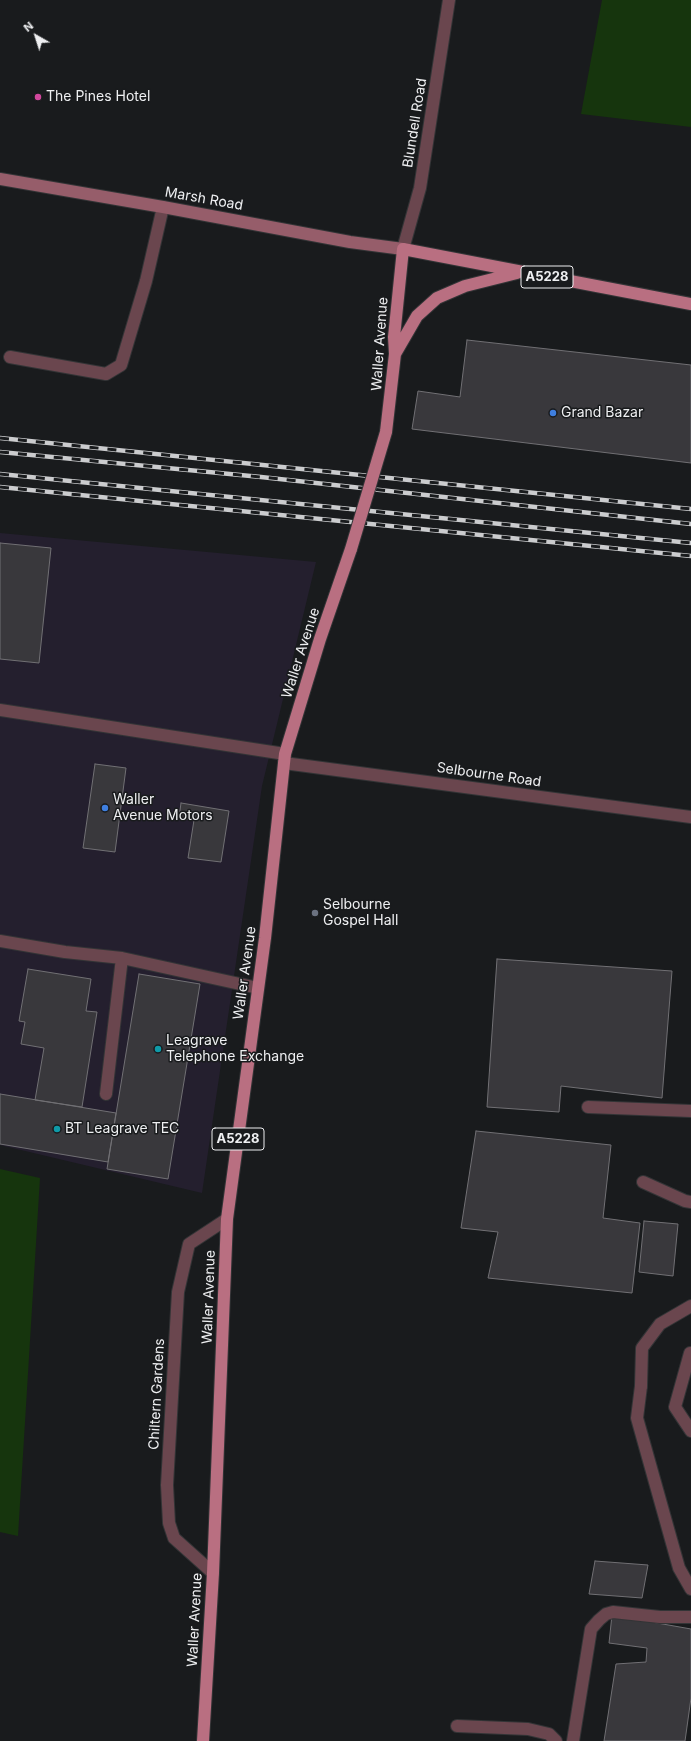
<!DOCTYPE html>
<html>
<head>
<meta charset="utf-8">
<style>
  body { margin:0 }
  #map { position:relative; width:691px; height:1741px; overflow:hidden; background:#191b1d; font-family:Inter,sans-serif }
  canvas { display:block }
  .north { position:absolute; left:16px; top:16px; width:40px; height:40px; -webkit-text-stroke:3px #191b1d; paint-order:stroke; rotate:321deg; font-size:11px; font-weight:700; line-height:16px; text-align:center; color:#eeeff1 }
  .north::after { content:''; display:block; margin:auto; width:14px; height:18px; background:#eeeff1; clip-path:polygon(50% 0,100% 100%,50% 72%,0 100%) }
</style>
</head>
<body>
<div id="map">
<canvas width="691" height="1741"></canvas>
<div class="north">N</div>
</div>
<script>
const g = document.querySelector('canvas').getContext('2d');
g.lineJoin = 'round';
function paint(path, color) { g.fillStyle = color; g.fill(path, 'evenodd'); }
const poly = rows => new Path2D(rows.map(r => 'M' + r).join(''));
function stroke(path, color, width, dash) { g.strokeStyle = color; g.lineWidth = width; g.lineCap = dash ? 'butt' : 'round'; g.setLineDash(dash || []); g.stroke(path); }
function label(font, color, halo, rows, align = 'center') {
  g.font = font + ' Inter,sans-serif'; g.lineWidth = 3; g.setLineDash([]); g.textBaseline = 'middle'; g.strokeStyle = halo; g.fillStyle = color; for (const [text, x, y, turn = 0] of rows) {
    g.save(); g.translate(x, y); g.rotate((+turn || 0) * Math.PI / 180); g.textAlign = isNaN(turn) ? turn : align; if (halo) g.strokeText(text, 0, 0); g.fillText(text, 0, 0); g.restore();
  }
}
paint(poly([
  [0,533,316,562,262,786,202,1193,0,1145]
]), '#241f2e');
paint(poly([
  [602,0,691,0,691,127,581,114],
  [0,1169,40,1178,18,1536,0,1532]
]), '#16350d');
const building = poly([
  [467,340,691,365,691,463,412,429,418,391,460,397,467,340],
  [0,543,51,548,39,663,0,659,0,543],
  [95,764,126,768,115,852,83,848,95,764],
  [181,803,229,811,221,862,188,858,194,820,179,818,181,803],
  [497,959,672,971,662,1098,561,1086,559,1112,487,1107,497,959],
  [28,969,91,979,86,1011,97,1012,82,1107,35,1100,44,1048,21,1044,25,1022,19,1021,28,969],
  [139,974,200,984,168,1179,107,1169,139,974],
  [0,1094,116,1113,108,1162,0,1144,0,1094],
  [476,1131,611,1145,603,1218,640,1223,632,1293,488,1278,498,1232,461,1228,476,1131],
  [644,1221,678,1224,673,1276,639,1272,644,1221],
  [595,1561,648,1565,642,1598,589,1594,595,1561],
  [612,1615,691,1629,691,1698,685,1741,604,1741,616,1664,646,1662,647,1648,609,1643,612,1615]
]);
paint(building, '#39383c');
stroke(building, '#717074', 1);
const service = poly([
  [10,357,106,374,121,365,146,281,163,207],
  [0,710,285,754],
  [0,941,65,952,122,958,258,988],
  [106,1094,122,958],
  [588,1107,691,1111],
  [643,1182,685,1201,691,1202],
  [690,1353,675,1407,691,1431],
  [641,1386,637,1418,679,1568,691,1589],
  [457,1726,528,1729,549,1734,556,1741],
  [573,1741,591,1629,599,1620,606,1614,613,1612,660,1617,691,1617]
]);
const minor = poly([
  [284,763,691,817],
  [641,1386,642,1348,660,1324,691,1306],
  [213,1573,174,1538,169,1523,167,1485,178,1292,189,1244,227,1219]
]);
const tertiary = poly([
  [403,249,420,188,449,0]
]);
const secondary = poly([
  [0,179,163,207,350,242,403,249]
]);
const primary = poly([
  [395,354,417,316,437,298,465,286,517,273],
  [386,432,395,354,394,337,403,249,691,304],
  [203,1741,213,1573,227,1219,265,938,285,754,320,639,351,549]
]);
stroke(service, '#333436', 14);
stroke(minor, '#333436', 14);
stroke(tertiary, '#333436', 14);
stroke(secondary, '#333436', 14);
stroke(primary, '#333436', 14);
stroke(service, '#6a464e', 12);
stroke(minor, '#6a464e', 12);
stroke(tertiary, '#6a464e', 12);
stroke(secondary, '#965d6a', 12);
stroke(primary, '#b96f81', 12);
const rail = poly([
  [0,438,691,509],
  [0,452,261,477,691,524],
  [0,474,691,543],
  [0,487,691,556]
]);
stroke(rail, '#cbccce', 4.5);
stroke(rail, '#191b1d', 3, [9]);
const primaryBridge = poly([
  [351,549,386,432]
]);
stroke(primaryBridge, '#333436', 14, []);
stroke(primaryBridge, '#b96f81', 12);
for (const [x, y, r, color] of [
  [38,97,4,"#d1479c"],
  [553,413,4,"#3f7fe0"],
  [105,808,4,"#3f7fe0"],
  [315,913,4,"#6b7280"],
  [158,1049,4,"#0f9aa8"],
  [57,1129,4,"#0f9aa8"]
]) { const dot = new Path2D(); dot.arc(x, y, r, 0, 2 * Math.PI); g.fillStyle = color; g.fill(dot); stroke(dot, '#191b1d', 1.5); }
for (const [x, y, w] of [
  [547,277,52],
  [238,1139,52]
]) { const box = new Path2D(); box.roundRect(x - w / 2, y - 11, w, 22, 3); g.fillStyle = '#191b1d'; g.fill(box); stroke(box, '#eeeff1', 1); }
label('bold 13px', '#eeeff1', null, [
  ["A5228",547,277],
  ["A5228",238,1139]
]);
label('14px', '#eeeff1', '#191b1d', [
  ["The Pines Hotel",46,97],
  ["Grand Bazar",561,413],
  ["Waller",113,800],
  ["Avenue Motors",113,816],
  ["Selbourne",323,905],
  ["Gospel Hall",323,921],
  ["Leagrave",166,1041],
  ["Telephone Exchange",166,1057],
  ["BT Leagrave TEC",65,1129]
], 'left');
label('14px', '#eeeff1', '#191b1d', [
  ["Blundell Road",415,123,-81],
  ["Marsh Road",204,199,10],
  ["Waller Avenue",380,344,-86],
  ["Waller Avenue",301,653,-72],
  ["Selbourne Road",489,775,8],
  ["Waller Avenue",245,973,-82],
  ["Waller Avenue",209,1297,-88],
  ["Chiltern Gardens",157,1394,-87],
  ["Waller Avenue",195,1620,-87]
]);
</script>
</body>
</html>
